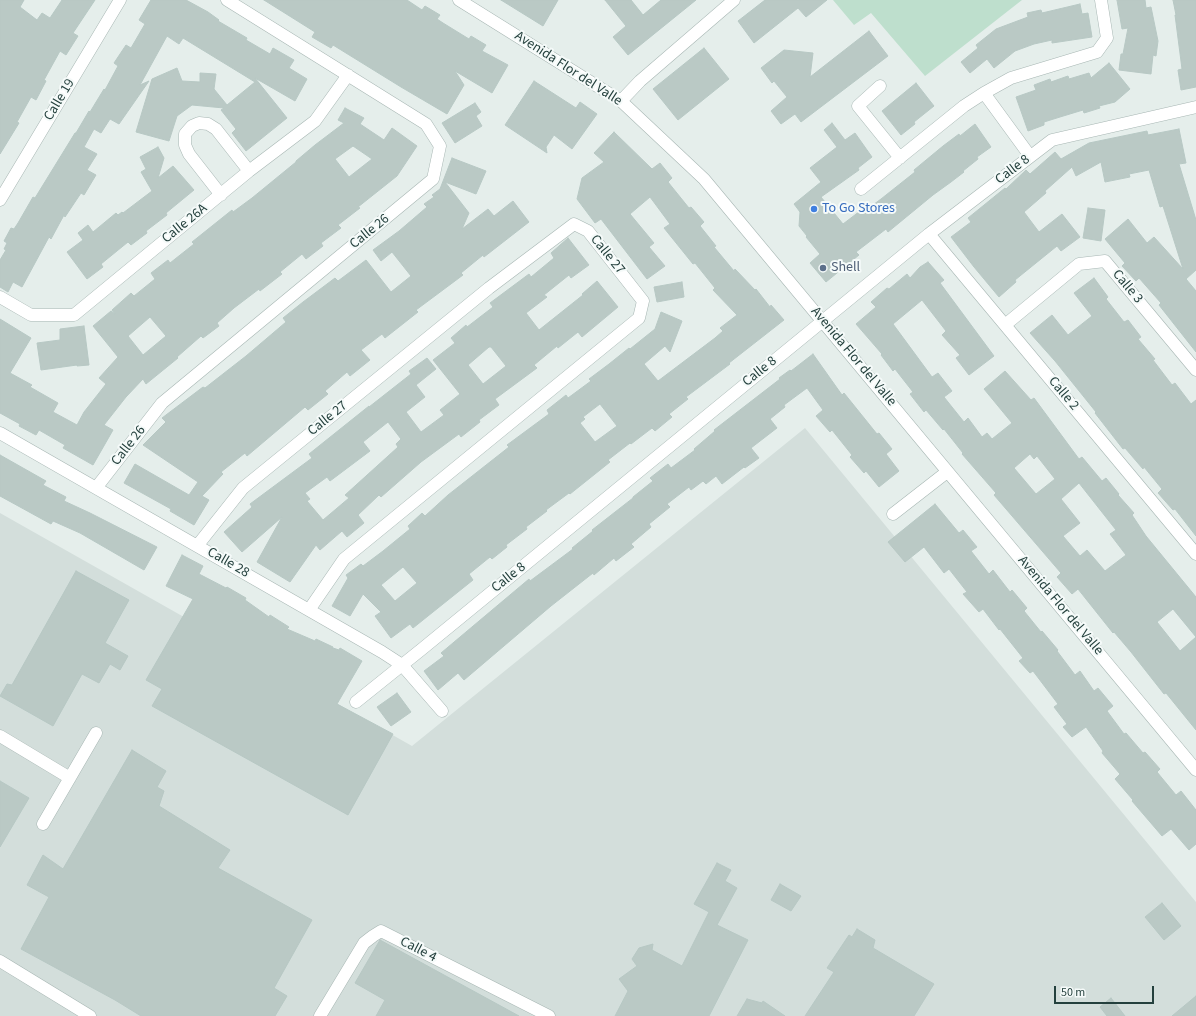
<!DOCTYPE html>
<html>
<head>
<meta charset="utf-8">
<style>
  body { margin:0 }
  #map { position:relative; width:1196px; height:1016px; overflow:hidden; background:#e5eeeb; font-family:"Source Sans 3",sans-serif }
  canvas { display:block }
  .scale { position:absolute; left:1054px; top:986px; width:100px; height:18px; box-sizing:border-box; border:2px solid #24403d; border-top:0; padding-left:5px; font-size:12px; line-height:14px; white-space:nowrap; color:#24403d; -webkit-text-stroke:3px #f5faf9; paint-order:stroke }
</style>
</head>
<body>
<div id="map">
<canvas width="1196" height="1016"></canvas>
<div class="scale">50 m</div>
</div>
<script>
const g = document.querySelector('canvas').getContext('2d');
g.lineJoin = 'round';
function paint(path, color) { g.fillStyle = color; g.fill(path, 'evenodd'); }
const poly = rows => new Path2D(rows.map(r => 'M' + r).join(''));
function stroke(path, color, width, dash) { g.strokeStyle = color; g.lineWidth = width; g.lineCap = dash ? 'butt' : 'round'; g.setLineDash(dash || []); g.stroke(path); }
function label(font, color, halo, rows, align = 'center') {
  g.font = font + ' "Source Sans 3",sans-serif'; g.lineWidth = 4; g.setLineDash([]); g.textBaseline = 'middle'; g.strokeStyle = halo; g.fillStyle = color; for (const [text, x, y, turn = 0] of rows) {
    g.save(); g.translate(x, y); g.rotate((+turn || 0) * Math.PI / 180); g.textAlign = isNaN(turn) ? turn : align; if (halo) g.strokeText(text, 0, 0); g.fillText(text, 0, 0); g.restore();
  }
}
paint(poly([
  [805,428,1196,902,1196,1016,0,1016,0,513,412,746]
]), '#d3dedb');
paint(poly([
  [833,0,1022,0,925,76,871,13,854,25]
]), '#bedfcd');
const building = poly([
  [0,0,24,0,20,7,37,20,42,13,50,18,62,0,95,0,73,33,78,36,66,55,60,51,44,80,46,81,36,100,31,97,17,122,19,123,0,154,0,0],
  [151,0,186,0,208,12,219,20,218,21,247,38,246,40,270,54,273,48,294,60,289,68,307,79,295,101,255,78,287,118,246,151,232,133,236,129,221,110,224,108,192,105,177,116,169,141,136,132,152,79,177,68,182,81,200,82,200,73,216,74,214,89,227,105,255,82,183,38,179,44,167,36,140,85,149,81,119,124,110,119,101,133,94,129,84,147,97,154,87,170,96,175,84,195,81,193,65,217,64,215,51,239,49,237,22,287,13,282,8,292,0,287,0,260,6,250,4,249,7,243,4,241,11,228,14,229,18,223,33,197,35,198,75,133,76,133,89,111,90,112,104,89,105,90,118,66,114,63,126,45,131,48,145,24,139,20,151,0],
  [264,0,407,0,422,10,425,6,440,15,437,19,443,23,469,39,471,36,486,45,482,51,508,65,492,93,455,71,464,85,447,114,401,87,333,45,331,48,312,37,315,32,264,0],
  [501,0,558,0,543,26,501,0],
  [605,0,631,0,643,15,661,0,696,0,628,55,613,37,626,26,605,0],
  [765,0,827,0,806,17,798,8,754,43,738,21,765,0],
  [1117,0,1145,0,1146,8,1151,7,1158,41,1156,56,1153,55,1151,74,1119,70,1121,54,1123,54,1128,28,1122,29,1117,0],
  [1173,0,1196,0,1196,87,1181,90,1178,70,1182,69,1175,15,1176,15,1173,0],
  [1080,4,1082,14,1088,13,1092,37,1052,43,1052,40,1034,44,1015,51,994,68,987,59,970,73,961,62,978,48,976,45,996,29,1028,17,1027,13,1041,10,1042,13,1080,4],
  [869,31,888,56,801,122,795,114,781,124,771,111,787,97,774,81,772,83,761,68,784,50,813,53,810,77,869,31],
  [704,48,729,79,678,120,653,89,704,48],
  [1109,63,1130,89,1115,102,1099,106,1100,108,1084,113,1083,110,1060,117,1044,122,1044,125,1028,131,1016,97,1036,90,1034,85,1050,79,1051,82,1068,76,1069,79,1089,73,1091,78,1109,63],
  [534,81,576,108,580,102,597,114,572,149,554,135,546,147,547,153,505,125,534,81],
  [916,83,934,106,914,122,915,124,901,135,882,111,916,83],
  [475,103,481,112,476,116,482,126,455,143,442,123,475,103],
  [345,108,364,118,360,124,384,140,392,128,417,146,397,176,358,207,360,208,338,225,341,228,321,243,323,246,306,259,302,254,280,272,282,274,260,291,259,289,234,308,217,323,219,326,203,338,201,336,177,357,178,358,146,384,143,379,126,397,104,425,113,430,93,465,63,448,65,445,39,430,36,435,19,426,20,424,0,413,0,319,31,338,10,373,32,385,30,387,58,403,53,412,77,425,84,412,106,384,99,378,118,357,93,326,111,311,115,314,112,310,131,293,134,296,155,279,151,273,168,260,170,263,194,244,192,242,232,210,233,212,252,198,296,162,296,161,315,145,344,123,338,120,345,108],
  [353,146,372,159,349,177,335,159,353,146],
  [150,317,166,336,143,355,128,336,150,317],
  [832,123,845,140,855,133,872,157,858,168,859,170,821,197,843,224,864,208,866,210,881,199,915,172,914,170,943,146,959,134,960,136,975,124,991,147,977,157,978,159,963,171,964,172,951,182,933,195,888,232,886,229,856,252,859,255,826,282,810,263,820,254,806,237,807,236,799,226,800,212,794,204,821,182,810,168,837,147,824,130,832,123],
  [1179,129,1186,163,1179,164,1196,220,1196,270,1186,279,1196,291,1196,352,1159,305,1161,303,1139,278,1136,281,1122,266,1125,263,1105,239,1128,219,1147,243,1154,237,1183,269,1163,206,1160,207,1149,170,1129,174,1130,177,1105,182,1101,162,1076,176,1072,167,1045,191,1046,193,1024,212,1039,232,1062,214,1080,237,1061,251,1057,246,1015,280,1016,282,999,297,974,267,951,237,971,222,968,218,1005,188,1006,189,1026,170,1030,174,1055,152,1061,159,1089,143,1147,131,1148,135,1179,129],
  [614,132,652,169,660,163,672,178,668,182,689,208,691,207,704,222,700,226,716,246,714,247,734,271,735,269,755,290,756,289,770,307,771,305,784,320,729,363,730,364,686,397,688,399,669,414,672,417,655,431,652,428,631,444,630,443,608,460,610,462,570,494,569,493,546,510,547,511,526,527,527,529,506,545,507,547,492,559,490,557,469,574,473,580,413,628,410,624,391,638,375,616,381,612,363,594,350,616,332,606,348,578,346,575,361,564,363,566,383,551,410,529,408,526,422,513,425,516,448,495,509,447,507,445,549,414,547,410,566,395,568,398,591,381,589,379,609,364,629,348,630,349,655,329,661,312,682,321,670,352,665,346,644,364,658,381,715,338,723,331,720,328,737,315,713,290,715,288,695,263,693,264,664,228,670,224,650,197,630,214,654,243,649,247,665,266,647,279,601,219,595,223,577,199,582,178,604,162,594,153,614,132],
  [600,404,617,426,595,442,580,423,585,419,583,417,600,404],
  [403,567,417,583,395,601,381,585,403,567],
  [158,147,164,158,158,178,173,166,194,190,166,213,167,215,146,231,147,233,131,245,128,242,101,264,103,267,87,279,67,252,83,240,78,233,88,225,93,232,116,213,118,215,122,212,123,213,152,191,141,172,146,169,140,157,158,147],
  [452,158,486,171,476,194,445,182,469,213,462,229,488,209,494,216,513,201,529,222,484,257,483,255,461,273,463,275,416,310,418,312,385,338,382,334,361,350,370,360,350,376,347,372,325,391,328,394,308,410,305,407,247,456,245,453,221,472,223,474,202,496,209,500,194,525,170,511,171,509,124,483,135,464,189,495,198,482,143,445,166,422,162,418,203,387,205,388,246,356,286,322,283,318,303,302,335,278,338,281,366,260,391,292,411,276,392,252,381,261,373,250,399,231,427,207,424,204,434,197,432,195,440,189,452,158],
  [1088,208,1105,210,1101,241,1083,238,1088,208],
  [568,238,589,265,571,278,569,275,544,295,547,297,526,313,539,330,583,295,582,294,597,281,618,307,582,337,578,332,558,348,557,346,534,365,537,368,495,399,499,405,479,420,480,422,461,437,459,434,421,462,381,497,379,495,358,515,364,523,347,537,342,531,320,550,316,545,290,582,257,562,282,517,242,552,224,532,252,507,250,504,312,458,309,454,369,406,369,407,411,374,409,371,427,358,436,369,416,385,425,397,406,412,421,432,444,415,440,410,460,394,433,360,455,343,451,338,466,325,467,327,493,307,490,303,529,274,531,277,554,258,551,253,568,238],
  [489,347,491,347,506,366,483,384,468,365,489,347],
  [388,422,401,439,396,444,398,447,345,495,349,498,323,520,307,501,310,499,305,493,327,477,330,481,370,451,363,442,388,422],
  [928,262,944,280,940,283,994,356,969,375,956,358,960,355,942,335,946,331,922,300,893,324,932,377,938,373,952,391,944,397,964,422,968,418,982,437,987,433,992,439,1012,423,984,389,1005,371,1031,400,1034,398,1079,459,1082,457,1102,481,1106,478,1119,494,1118,495,1134,513,1132,515,1146,536,1196,597,1196,730,1166,693,1164,694,1131,652,1114,632,1113,633,1078,589,1072,594,1057,577,1061,573,994,495,996,493,962,454,963,453,944,429,943,430,926,410,924,412,910,394,913,392,895,369,893,371,881,355,882,354,856,324,876,307,871,302,887,288,889,289,907,274,910,278,920,267,928,262],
  [1030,454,1034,459,1037,456,1055,479,1036,494,1014,468,1030,454],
  [1079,483,1116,530,1110,534,1126,555,1105,571,1087,550,1080,556,1063,536,1080,523,1061,499,1079,483],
  [1173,609,1196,637,1180,651,1157,622,1173,609],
  [1094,278,1108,297,1106,299,1124,322,1128,320,1141,337,1138,339,1155,359,1153,360,1172,385,1175,383,1191,404,1196,400,1196,536,1175,509,1173,510,1158,493,1162,489,1144,467,1143,469,1125,448,1123,449,1095,413,1096,412,1055,361,1030,333,1052,315,1068,335,1092,316,1074,293,1094,278],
  [682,282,684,297,657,302,654,287,682,282],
  [84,326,89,365,77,366,77,365,41,370,37,343,60,340,60,329,84,326],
  [813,354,842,395,844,393,877,434,879,433,892,449,886,454,899,471,879,487,866,471,864,473,850,457,852,455,832,430,830,432,816,416,823,410,807,388,784,405,785,407,770,419,777,428,751,448,759,458,745,468,744,467,722,484,716,476,706,484,703,481,691,490,689,487,667,504,670,507,649,524,651,527,631,544,634,547,616,561,614,558,594,575,593,573,551,606,464,680,458,673,438,690,424,671,444,656,441,653,529,579,530,581,573,549,572,548,593,531,592,530,633,498,633,497,653,481,650,478,668,464,671,468,695,450,694,449,715,431,714,430,780,379,779,378,790,370,791,371,813,354],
  [0,455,46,481,43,485,66,497,64,501,90,513,157,547,144,570,80,533,53,521,51,524,0,496,0,455],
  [935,504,959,533,963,530,977,547,971,551,989,574,993,570,1010,592,1012,590,1027,608,1024,611,1041,632,1042,631,1058,650,1057,651,1075,675,1080,671,1094,691,1098,688,1113,706,1107,711,1124,734,1126,733,1143,753,1145,752,1160,769,1157,772,1176,795,1181,791,1196,810,1196,844,1189,850,1171,829,1162,836,1132,801,1133,800,1115,779,1120,774,1102,753,1103,751,1086,727,1072,737,1063,727,1067,724,1054,707,1058,704,1033,671,1030,673,1019,661,1023,658,1000,629,999,630,983,609,979,612,963,594,967,592,949,569,944,573,924,547,905,562,888,542,935,504],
  [182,555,203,566,199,574,226,588,227,587,246,598,245,600,269,617,270,615,289,627,287,629,315,641,316,639,333,647,332,649,333,648,339,650,340,648,362,661,337,704,393,734,348,815,152,706,162,689,146,680,193,599,166,586,182,555],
  [76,571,129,600,105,643,128,656,120,670,110,664,99,683,82,674,53,726,0,696,7,684,12,685,76,571],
  [397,693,411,712,391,726,377,707,397,693],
  [132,750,166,771,157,787,164,791,159,806,230,850,218,868,312,920,274,988,287,996,275,1016,141,1016,115,1000,21,949,49,897,27,885,43,855,63,869,132,750],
  [0,781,29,798,0,847,0,781],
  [717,863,731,870,725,881,737,888,717,925,748,940,709,1016,615,1016,628,991,619,979,637,966,632,959,639,948,653,944,652,950,682,966,709,912,694,904,717,863],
  [780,884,801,896,791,911,771,900,780,884],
  [1162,903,1181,926,1164,940,1145,917,1162,903],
  [857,929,875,940,873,948,934,984,914,1016,805,1016,834,972,827,968,849,935,852,937,857,929],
  [380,940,519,1016,376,1016,385,1000,355,983,380,940],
  [1196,996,1196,1016,1172,1016,1196,996],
  [1111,998,1125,1016,1107,1016,1100,1007,1111,998],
  [747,999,762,1003,763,1001,785,1016,737,1016,747,999]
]);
paint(building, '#bac9c5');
stroke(building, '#b7c8c4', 1);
const minor = poly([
  [459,0,621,101,704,179,1196,770],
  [880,86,858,106,900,158],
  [984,93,1030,156],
  [621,101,640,81,734,0],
  [861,189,964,106,984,93,1011,78,1097,52,1107,38,1101,0],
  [221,195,189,154,185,145,185,134,192,126,199,123,208,124,216,129,249,171],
  [0,200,120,0],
  [929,234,1196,554],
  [0,297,31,315,74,315,249,171,315,121,348,75],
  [1005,325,1079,264,1105,261,1196,370],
  [0,433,382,652,402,665,442,711],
  [96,488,162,403,433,179,440,146,426,124,227,0],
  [893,514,947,472],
  [197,546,243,488,489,288,574,224,588,231,643,301,639,318,344,559,309,610],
  [356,702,422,649,929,234,1052,140,1196,107],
  [0,736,70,778],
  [43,824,96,733],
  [320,1016,364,943,373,936,381,931,549,1016]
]);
const tertiary = poly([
  [0,961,90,1016]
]);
stroke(minor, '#a7b6b3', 13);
stroke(tertiary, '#a7b6b3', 13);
stroke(minor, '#fff', 12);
stroke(tertiary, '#fff', 12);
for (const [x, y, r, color] of [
  [814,209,4,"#3f7fe0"],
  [823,268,4,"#5c6f8a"]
]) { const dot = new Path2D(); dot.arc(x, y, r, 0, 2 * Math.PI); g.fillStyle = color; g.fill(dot); stroke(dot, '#f5faf9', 1.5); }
label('14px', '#24403d', '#f5faf9', [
  ["Avenida Flor del Valle",568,69,33],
  ["Calle 19",60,100,-59],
  ["Calle 8",1013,170,-37],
  ["Calle 26A",185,224,-39],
  ["Calle 26",370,232,-39],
  ["Calle 27",607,255,51],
  ["Calle 3",1127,287,50],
  ["Avenida Flor del Valle",853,357,50],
  ["Calle 8",760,372,-39],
  ["Calle 2",1063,394,50],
  ["Calle 27",328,419,-39],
  ["Calle 26",129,446,-52],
  ["Calle 28",228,563,30],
  ["Calle 8",509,578,-39],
  ["Avenida Flor del Valle",1060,606,50],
  ["Calle 4",418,950,27]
]);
label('14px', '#366cbe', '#f5faf9', [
  ["To Go Stores",822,209]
], 'left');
label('14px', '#4e5e75', '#f5faf9', [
  ["Shell",831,268]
], 'left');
</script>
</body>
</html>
